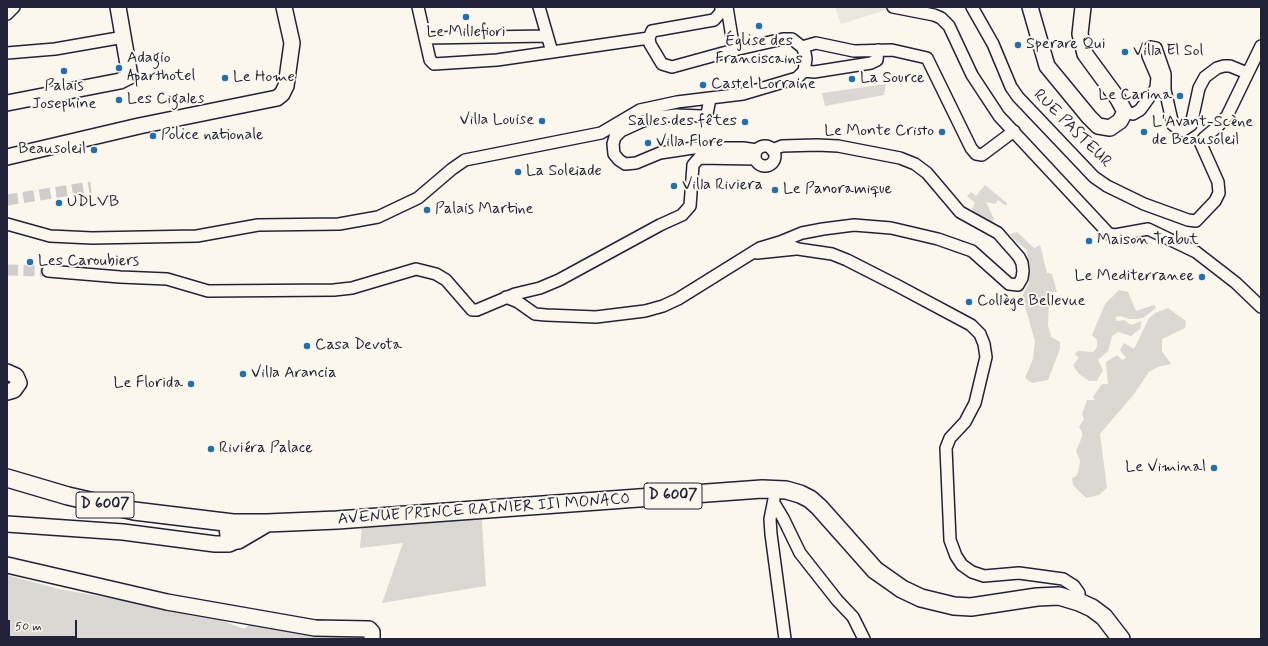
<!DOCTYPE html>
<html>
<head>
<meta charset="utf-8">
<style>
  body { margin:0 }
  #map { position:relative; width:1268px; height:646px; overflow:hidden; background:#fbf7ec; font-family:Mynerve,sans-serif }
  canvas { display:block }
  .frame { position:absolute; inset:0; border:8px solid #22223b; pointer-events:none }
  .scale { position:absolute; left:8px; top:620px; width:69px; height:18px; box-sizing:border-box; border:2px solid #22223b; border-top:0; padding-left:5px; font-size:12px; line-height:14px; white-space:nowrap; color:#22223b; -webkit-text-stroke:3px #fbf7ec; paint-order:stroke }
</style>
</head>
<body>
<div id="map">
<canvas width="1268" height="646"></canvas>
<div class="frame"></div>
<div class="scale">50 m</div>
</div>
<script>
const g = document.querySelector('canvas').getContext('2d');
g.lineJoin = 'round';
function paint(path, color) { g.fillStyle = color; g.fill(path, 'evenodd'); }
const poly = rows => new Path2D(rows.map(r => 'M' + r).join(''));
function stroke(path, color, width, dash) { g.strokeStyle = color; g.lineWidth = width; g.lineCap = dash ? 'butt' : 'round'; g.setLineDash(dash || []); g.stroke(path); }
function label(font, color, halo, rows, align = 'center') {
  g.font = font + ' Mynerve,sans-serif'; g.lineWidth = 4; g.setLineDash([]); g.textBaseline = 'middle'; g.strokeStyle = halo; g.fillStyle = color; for (const [text, x, y, turn = 0] of rows) {
    g.save(); g.translate(x, y); g.rotate((+turn || 0) * Math.PI / 180); g.textAlign = isNaN(turn) ? turn : align; if (halo) g.strokeText(text, 0, 0); g.fillText(text, 0, 0); g.restore();
  }
}
paint(poly([
  [835,7,895,7,841,24]
]), '#ebe7df');
paint(poly([
  [886,84,884,95,825,106,822,93],
  [985,185,1007,203,1006,206,998,200,995,204,986,202,994,219,991,224,973,217,972,209,975,203,967,196,971,192,976,196],
  [1017,232,1034,248,1040,245,1047,273,1052,274,1057,292,1051,292,1049,295,1048,325,1051,337,1060,342,1060,349,1048,380,1032,383,1025,378,1033,359,1035,341,1022,296,1029,283,1028,267,1027,250,1013,239,1010,234],
  [1119,290,1128,292,1136,311,1154,305,1156,308,1143,318,1136,319,1129,319,1121,316,1115,317,1117,321,1124,320,1131,325,1142,321,1140,329,1131,336,1118,332,1112,336,1108,351,1098,360,1103,370,1097,381,1089,381,1079,374,1073,365,1079,358,1075,354,1078,351,1093,352,1097,347,1097,340,1092,335,1105,304],
  [1168,308,1186,321,1185,328,1162,339,1162,351,1171,364,1158,367,1149,372,1134,394,1100,434,1107,488,1099,495,1086,498,1073,485,1072,478,1075,477,1078,473,1080,461,1076,451,1082,437,1082,432,1079,427,1084,419,1082,414,1087,400,1095,400,1093,397,1102,384,1108,384,1106,362,1117,355,1122,360,1126,358,1120,350,1124,343,1134,349,1149,318,1155,313],
  [481,504,486,586,382,603,403,543,360,548,363,512],
  [7,575,59,589,210,616,244,629,257,618,317,632,378,622,370,639,7,639]
]), '#dbd8d3');
stroke(poly([
  [7,200,91,187],
  [7,270,48,271]
]), '#d0ccc9', 11, [11, 5.5]);
const street = poly([
  [418,7,430,60,434,64,497,60,649,38],
  [539,7,552,52],
  [727,7,734,50],
  [893,7,934,15,941,18,949,26,972,75,999,116,1109,234,1115,235,1148,229,1196,252,1236,283,1261,307],
  [972,7,993,44,1011,87,1018,97,1094,177,1107,186,1144,204,1188,220,1196,221,1215,201,1219,193,1218,182,1201,144,1204,138,1217,127,1227,116,1261,46],
  [7,14,14,7],
  [426,38,547,36],
  [802,47,816,43,854,51,892,50,927,58,971,148,976,154,982,155,1014,131],
  [7,53,55,49,124,37],
  [804,71,814,72,871,63,877,60,878,50],
  [710,99,707,114,702,116,676,115,659,117,643,121,621,131,615,137,613,144,614,154,619,160,625,164,636,163,660,153,693,148,743,148,757,150],
  [1125,112,1133,114,1140,110,1156,88,1157,77,1148,56,1147,51,1151,47,1156,48,1165,74,1165,90,1173,125,1182,131,1191,125,1199,88,1205,77,1217,68,1224,66,1230,66,1247,73],
  '755 156a10 10 0 1 1 20 0a10 10 0 1 1-20 0Z',
  [772,150,782,146,817,145,838,146,900,158,915,164,927,173,960,212,998,233,1019,257,1022,263,1023,271,1022,278,1018,285,1009,284,972,251,938,239,891,228,854,225,823,229,802,233,780,242],
  [7,224,50,236,92,238,197,236,258,225,339,224,378,217,418,198,452,169,465,160,601,133,640,110,677,102,743,94,797,78,804,71,806,59,805,53,802,47,792,39,783,39,734,50,672,67,662,64,650,44,649,38,652,31,714,20,721,12,721,7],
  [757,253,796,249],
  [48,271,120,277,167,279,208,291,334,290,352,288,416,269,436,274,446,280,472,310,477,310,515,294,540,288,559,280,660,225,682,215,690,206,693,165,699,158,755,159],
  [506,297,518,302,535,314,546,315,596,317,645,311,663,306,678,299,760,248,780,242,798,249,832,254,847,260,898,286,971,325,980,334,984,344,986,357,975,403,965,422,950,438,946,448,950,540,956,556,962,565,972,572,984,576,1019,573,1063,579,1074,586,1079,593,1079,602],
  [774,499,770,519,771,534,785,639],
  [774,503,783,518,800,553,837,600,853,617,864,639]
]);
const secondary = poly([
  [1030,7,1047,66,1089,117,1098,126,1110,128,1120,121,1125,112,1118,99,1085,54,1080,34,1083,7],
  [7,103,120,81,130,76,118,7],
  [7,157,139,126,277,98,282,94,286,86,292,43,284,7],
  [7,372,16,376,19,383,14,390,7,392],
  [7,524,123,532,215,544,229,544,238,540],
  [7,565,167,602,315,628,369,629,372,632,372,639]
]);
const primary = poly([
  [7,478,68,496,134,511,233,523,267,523,337,520,762,489,786,490,800,494,810,499,819,507,875,570,902,589,921,598,954,606,971,607,1037,597,1059,596,1079,602,1092,608,1104,617,1121,639],
  [233,523,228,528,229,535,231,538,238,540,267,523]
]);
stroke(street, '#22223b', 14);
stroke(secondary, '#22223b', 18);
stroke(primary, '#22223b', 20);
stroke(street, '#fbf7ec', 11);
stroke(secondary, '#fbf7ec', 15);
stroke(primary, '#fbf7ec', 17);
for (const [x, y, r, color] of [
  [466,17,4,"#1f6fb2"],
  [759,26,4,"#1f6fb2"],
  [1018,45,4,"#1f6fb2"],
  [1125,52,4,"#1f6fb2"],
  [119,68,4,"#1f6fb2"],
  [64,71,4,"#1f6fb2"],
  [225,78,4,"#1f6fb2"],
  [852,79,4,"#1f6fb2"],
  [703,85,4,"#1f6fb2"],
  [1180,96,4,"#1f6fb2"],
  [119,100,4,"#1f6fb2"],
  [542,121,4,"#1f6fb2"],
  [745,122,4,"#1f6fb2"],
  [942,132,4,"#1f6fb2"],
  [1144,132,4,"#1f6fb2"],
  [153,136,4,"#1f6fb2"],
  [648,143,4,"#1f6fb2"],
  [94,150,4,"#1f6fb2"],
  [518,172,4,"#1f6fb2"],
  [674,186,4,"#1f6fb2"],
  [775,190,4,"#1f6fb2"],
  [59,203,4,"#1f6fb2"],
  [427,210,4,"#1f6fb2"],
  [1089,241,4,"#1f6fb2"],
  [30,262,4,"#1f6fb2"],
  [1202,277,4,"#1f6fb2"],
  [969,302,4,"#1f6fb2"],
  [307,346,4,"#1f6fb2"],
  [243,374,4,"#1f6fb2"],
  [191,384,4,"#1f6fb2"],
  [211,449,4,"#1f6fb2"],
  [1214,468,4,"#1f6fb2"]
]) { const dot = new Path2D(); dot.arc(x, y, r, 0, 2 * Math.PI); g.fillStyle = color; g.fill(dot); stroke(dot, '#fbf7ec', 1.5); }
for (const [x, y, w] of [
  [673,496,58],
  [105,505,58]
]) { const box = new Path2D(); box.roundRect(x - w / 2, y - 13, w, 26, 3); g.fillStyle = '#fbf7ec'; g.fill(box); stroke(box, '#22223b', 1); }
label('bold 15px', '#22223b', null, [
  ["D 6007",673,496],
  ["D 6007",105,505]
]);
label('16px', '#22223b', '#fbf7ec', [
  ["Le Millefiori",466,33,"center"],
  ["Église des",759,42,"center"],
  ["Franciscains",759,60,"center"],
  ["Sperare Qui",1026,45],
  ["Villa El Sol",1133,52],
  ["Adagio",127,59],
  ["Aparthotel",127,77],
  ["Le Home",233,78],
  ["La Source",860,79],
  ["Castel Lorraine",711,85],
  ["Palais",64,87,"center"],
  ["Josephine",64,105,"center"],
  ["Le Carina",1172,96,"right"],
  ["Les Cigales",127,100],
  ["Villa Louise",534,121,"right"],
  ["Salles des fêtes",737,122,"right"],
  ["L'Avant-Scène",1152,123],
  ["de Beausoleil",1152,141],
  ["Le Monte Cristo",934,132,"right"],
  ["Police nationale",161,136],
  ["Villa Flore",656,143],
  ["Beausoleil",86,150,"right"],
  ["La Soleiade",526,172],
  ["Villa Riviera",682,186],
  ["Le Panoramique",783,190],
  ["UDLVB",67,203],
  ["Palais Martine",435,210],
  ["Maison Trabut",1097,241],
  ["Les Caroubiers",38,262],
  ["Le Mediterranee",1194,277,"right"],
  ["Collège Bellevue",977,302],
  ["Casa Devota",315,346],
  ["Villa Arancia",251,374],
  ["Le Florida",183,384,"right"],
  ["Riviéra Palace",219,449],
  ["Le Viminal",1206,468,"right"]
], 'left');
label('16px', '#22223b', '#fbf7ec', [
  ["RUE PASTEUR",1072,129,45],
  ["AVENUE PRINCE RAINIER III MONACO",484,510,-4]
]);
</script>
</body>
</html>
